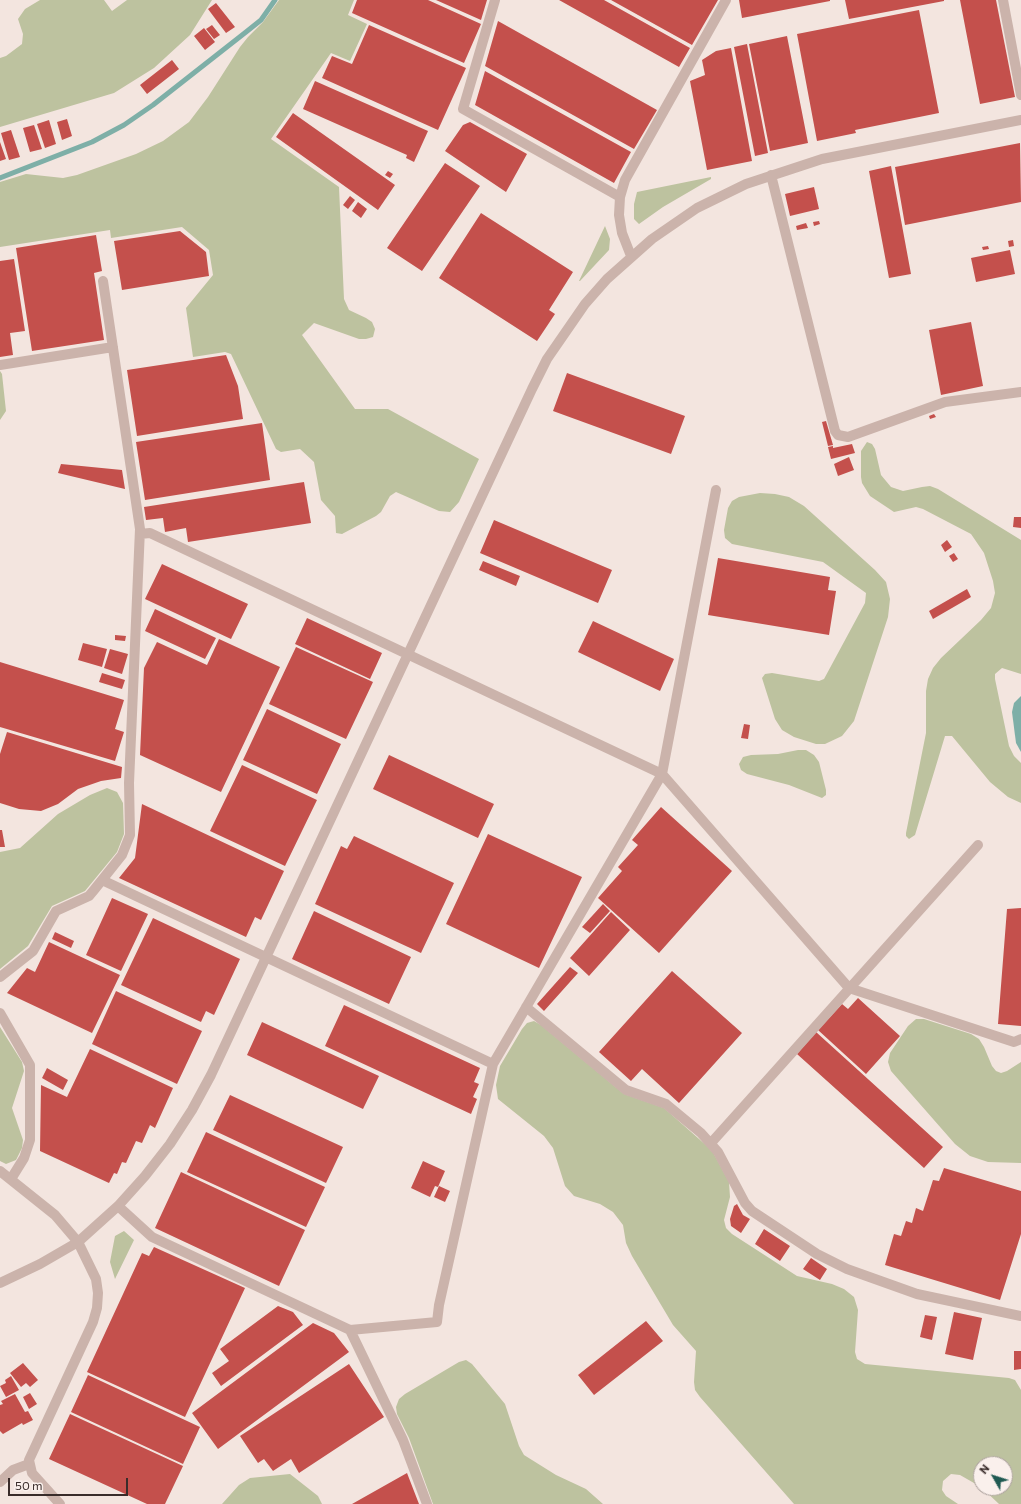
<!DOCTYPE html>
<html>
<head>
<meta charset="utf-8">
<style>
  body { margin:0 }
  #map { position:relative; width:1021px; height:1504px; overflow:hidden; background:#f3e5df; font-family:Commissioner,sans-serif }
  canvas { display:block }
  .north { position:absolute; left:973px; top:1456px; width:40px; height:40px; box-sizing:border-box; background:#faf0ec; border:1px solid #ada29e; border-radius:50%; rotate:309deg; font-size:11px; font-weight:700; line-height:16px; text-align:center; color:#392c2a }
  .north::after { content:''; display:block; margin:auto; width:14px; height:18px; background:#205a52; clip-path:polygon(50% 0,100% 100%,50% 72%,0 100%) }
  .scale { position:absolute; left:8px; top:1478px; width:120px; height:18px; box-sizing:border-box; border:2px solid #392c2a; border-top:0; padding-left:5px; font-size:12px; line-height:14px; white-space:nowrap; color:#392c2a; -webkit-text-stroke:3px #faf0ec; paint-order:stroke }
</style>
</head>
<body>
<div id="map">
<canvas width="1021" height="1504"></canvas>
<div class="north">N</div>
<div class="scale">50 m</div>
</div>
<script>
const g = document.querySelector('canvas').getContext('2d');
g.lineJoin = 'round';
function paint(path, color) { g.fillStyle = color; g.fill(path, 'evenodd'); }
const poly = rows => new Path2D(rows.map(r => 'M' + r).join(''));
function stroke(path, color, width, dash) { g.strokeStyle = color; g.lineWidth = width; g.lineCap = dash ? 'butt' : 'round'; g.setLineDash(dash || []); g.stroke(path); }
paint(poly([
  [40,0,104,0,112,11,127,0,212,0,190,35,154,68,114,93,0,127,0,58,6,56,22,44,23,34,18,19,25,9],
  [279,0,354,0,348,15,367,24,350,61,331,53,271,139,339,187,344,299,349,310,366,318,372,322,375,329,373,337,366,339,359,339,314,323,302,335,355,409,388,409,479,459,459,502,450,512,439,511,396,492,390,496,381,512,376,516,342,534,336,533,335,516,321,500,314,462,300,449,281,452,276,449,231,354,225,352,193,357,186,308,213,275,209,250,182,227,111,238,110,230,0,247,0,182,26,174,63,178,77,175,136,154,163,141,189,122,208,97,240,47,248,37,263,22],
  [711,177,711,179,663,207,639,224,634,219,634,204,637,192],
  [605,226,610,239,609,250,580,281,579,281],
  [0,371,2,374,6,411,0,420],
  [867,442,872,444,875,449,881,475,891,487,903,491,922,487,930,486,938,489,1021,540,1021,674,1002,668,995,674,995,679,1009,746,1014,756,1021,763,1021,803,1008,797,990,782,952,736,945,736,915,835,909,839,906,836,906,833,926,733,926,691,928,679,933,668,941,658,981,620,991,608,995,593,993,581,984,553,971,534,923,509,916,507,894,512,870,496,862,483,861,477,861,451],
  [760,493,775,494,789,497,804,506,875,570,886,582,890,599,888,617,854,721,842,736,825,744,816,744,794,737,782,730,775,719,762,678,765,674,772,673,819,681,824,679,865,603,866,593,823,562,732,544,725,538,724,530,728,508,732,501,739,497],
  [798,750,806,750,814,755,819,762,826,790,826,795,822,798,789,785,747,774,741,770,739,764,743,757,751,755,778,754],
  [107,788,117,792,123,803,124,834,117,852,85,891,52,906,28,946,0,969,0,852,20,848,58,814,90,795],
  [916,1019,924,1019,971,1034,979,1039,984,1047,992,1066,996,1071,1001,1073,1007,1071,1021,1062,1021,1163,988,1162,970,1156,955,1144,891,1071,888,1062,890,1053,908,1026],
  [534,1021,541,1025,624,1094,664,1108,707,1146,714,1154,729,1182,730,1197,724,1220,726,1228,732,1234,797,1276,832,1284,844,1289,854,1297,858,1310,855,1352,857,1359,865,1364,1009,1378,1015,1380,1021,1390,1021,1504,999,1504,982,1488,1005,1488,1005,1464,981,1464,981,1487,960,1475,951,1474,943,1481,942,1490,946,1496,958,1504,794,1504,700,1397,695,1390,694,1382,696,1351,673,1325,632,1256,626,1243,623,1225,613,1212,600,1204,574,1196,565,1186,553,1148,544,1136,498,1099,496,1085,500,1066,522,1029,527,1023],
  [0,1027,22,1062,24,1071,12,1108,23,1140,22,1148,16,1160,6,1164,0,1161],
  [124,1231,134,1240,115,1279,110,1262,115,1236],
  [466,1360,472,1364,505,1404,519,1446,524,1455,556,1475,586,1489,603,1504,433,1504,409,1438,397,1414,396,1407,399,1399,405,1394,459,1362],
  [290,1474,318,1496,322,1504,222,1504,239,1485,250,1478]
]), '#bdc29f');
paint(poly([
  [1021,696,1021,752,1016,743,1012,712,1014,703]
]), '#7eafa7');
stroke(poly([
  [0,178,92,142,124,125,153,105,246,32,261,20,275,0]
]), '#7eafa7', 5);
paint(poly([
  [357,0,428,0,481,24,464,63,352,13],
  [436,0,487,0,481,20],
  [559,0,604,0,690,48,679,67],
  [611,0,718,0,692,45],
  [739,0,830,0,830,1,742,18],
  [845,0,944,0,944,1,849,19],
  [960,0,996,0,1015,97,980,104],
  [216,3,235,27,226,33,208,9],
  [919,10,939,113,855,130,856,133,817,141,797,34],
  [498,21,657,110,634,149,485,66],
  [212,25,220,35,214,39,206,29],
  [369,25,466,68,438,130,322,78,332,56,352,64],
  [204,28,215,42,205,50,194,36],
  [787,36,808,143,770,151,749,44],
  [747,44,768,153,755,156,734,47],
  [731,48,752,161,707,170,690,81,705,75,702,60,716,51],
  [172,60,179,69,147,94,140,85],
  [485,71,631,152,614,183,475,105],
  [315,81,428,131,414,162,406,158,407,155,303,109],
  [293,113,395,185,378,210,276,137],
  [67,119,72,136,62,140,57,122],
  [49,120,56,144,45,148,37,124],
  [470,122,527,154,506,192,445,151,463,125],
  [34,125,42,149,30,152,23,128],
  [11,130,20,157,9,160,1,133],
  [0,142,6,159,0,161],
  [1020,143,1021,202,905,225,895,167],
  [445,163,480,186,422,271,387,248],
  [891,166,911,274,889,278,869,171],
  [388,171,393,174,390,178,385,175],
  [814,187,819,209,790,216,785,194],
  [350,196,355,200,348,209,343,205],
  [358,202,367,209,361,218,352,211],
  [481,213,573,272,549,310,555,314,537,341,439,278],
  [819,221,820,224,814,226,813,222],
  [806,223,808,228,797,230,796,226],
  [180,231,206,252,209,276,122,290,114,241],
  [96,235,102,271,94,273,104,340,32,351,16,248],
  [1013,240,1014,246,1009,247,1008,241],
  [988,246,989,249,983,250,982,247],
  [1010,250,1015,274,976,282,971,258],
  [14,259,25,331,10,333,13,355,0,357,0,261],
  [971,322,983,386,941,395,929,330],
  [226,355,238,386,243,419,137,436,127,370],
  [567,373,685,416,671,454,553,411],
  [934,414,936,417,930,419,929,416],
  [826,421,833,445,828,446,822,422],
  [262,423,270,480,145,500,136,442],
  [852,444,855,453,831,459,828,447,833,446,833,448],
  [849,457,854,470,838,476,834,464],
  [61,464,122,470,125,489,58,473],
  [304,482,311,523,188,542,186,528,165,532,163,518,146,520,144,507],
  [1014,517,1021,517,1021,528,1013,527],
  [494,520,612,570,598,603,480,553],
  [947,540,952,547,945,552,941,545],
  [954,553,958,559,953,562,949,556],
  [718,558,830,577,828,590,836,591,829,635,708,615],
  [483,561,520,576,516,586,479,570],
  [162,564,248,604,231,639,145,599],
  [967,589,971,597,933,619,929,611],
  [155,609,216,638,205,659,145,631],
  [307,618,382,653,370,679,295,644],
  [593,621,674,659,660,691,578,652],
  [115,635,126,636,125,641,115,640],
  [219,639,280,667,221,792,140,755,144,668,157,642,207,665],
  [83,643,107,649,102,667,78,660],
  [296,647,373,682,346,739,269,704],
  [110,649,128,654,122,674,104,668],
  [0,662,124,700,115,729,124,732,115,761,0,727],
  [102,673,125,680,122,689,99,682],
  [267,709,341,744,317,794,243,760],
  [744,724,750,725,748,739,741,738],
  [7,732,122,767,121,778,101,781,78,789,58,804,41,811,19,809,0,803,0,754],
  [389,755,494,804,478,838,373,789],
  [242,765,317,800,285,866,210,831],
  [142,804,284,871,261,920,255,917,246,937,119,878,135,858],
  [661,807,732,871,659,953,598,898,622,871,618,867,638,845,632,840],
  [0,830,2,830,5,847,0,847],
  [488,834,582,877,539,968,446,924],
  [354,836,454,883,421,953,315,904,341,846,347,849],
  [112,898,148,914,121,971,86,955],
  [603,904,610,911,590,933,582,927],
  [1021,908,1021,1026,998,1024,1007,909],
  [314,911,411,957,389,1004,292,959],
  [611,912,630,930,589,976,570,958],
  [153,918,240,959,214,1015,206,1011,201,1022,121,985],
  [55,932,74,941,71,948,52,939],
  [49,942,120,975,92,1033,7,993,27,968,35,972],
  [570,967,578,973,544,1011,537,1004],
  [672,971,742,1033,679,1103,642,1069,631,1081,599,1052],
  [116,991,202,1031,177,1084,92,1044],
  [858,998,900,1036,866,1074,818,1030,842,1004,848,1009],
  [344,1005,480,1068,474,1082,479,1084,473,1097,477,1099,471,1114,325,1046],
  [262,1022,379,1076,363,1109,247,1055],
  [816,1032,943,1147,924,1168,797,1054],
  [90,1049,173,1088,155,1128,150,1125,142,1143,136,1141,126,1163,122,1162,117,1174,114,1173,109,1183,40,1151,41,1085,67,1097],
  [47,1068,68,1080,63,1090,42,1078],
  [230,1095,343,1147,326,1183,213,1130],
  [206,1132,325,1187,306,1227,187,1172],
  [423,1161,445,1171,438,1187,435,1186,430,1197,411,1188],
  [944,1168,1021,1191,1021,1234,1000,1300,885,1265,894,1234,901,1236,906,1221,912,1223,916,1208,923,1211,933,1180,939,1181],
  [181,1172,305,1230,279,1286,155,1228],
  [439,1186,450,1191,445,1202,434,1197],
  [737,1204,743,1215,750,1219,741,1233,731,1226,730,1219,734,1206],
  [764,1229,790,1246,780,1261,755,1244],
  [154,1247,245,1288,185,1417,87,1372,142,1253,149,1256],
  [811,1258,827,1269,820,1280,803,1269],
  [278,1306,293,1312,303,1325,221,1386,212,1373,229,1361,220,1349],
  [954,1312,982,1318,973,1360,945,1354],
  [925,1315,937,1317,932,1340,920,1337],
  [646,1321,663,1341,594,1395,578,1375],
  [313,1323,334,1333,349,1352,218,1449,192,1413],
  [1014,1351,1021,1351,1021,1369,1014,1370],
  [23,1363,38,1380,30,1387,26,1383,21,1387,10,1373],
  [349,1364,384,1417,299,1473,291,1459,273,1471,264,1459,258,1463,240,1436],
  [88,1375,200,1427,183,1464,71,1412],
  [11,1376,19,1390,6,1397,0,1386,6,1383,5,1380],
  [30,1393,37,1404,29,1409,23,1397],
  [15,1394,25,1412,28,1411,33,1420,23,1425,22,1423,3,1434,0,1431,0,1405,3,1404,1,1401],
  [70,1414,183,1466,165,1504,147,1504,49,1459],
  [407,1473,419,1504,352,1504]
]), '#c4504c');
stroke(poly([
  [495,0,463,109,620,197],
  [1003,0,1021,95],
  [771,175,835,431,838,435,848,437,945,402,1021,392],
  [631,256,622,233,619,215,620,197,625,180,726,0],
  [0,365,113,347],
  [140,534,150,533,662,774,849,988,1014,1042,1021,1039],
  [102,880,493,1064],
  [0,977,33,951,56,911,89,896,94,890,122,855,130,835,129,783,140,529,103,281],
  [526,1007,626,1090,666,1104,701,1133,718,1152,745,1203,752,1211,817,1254,847,1269,917,1294,1021,1316],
  [0,1013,30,1065,30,1140,24,1158,11,1179],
  [711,1143,978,845],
  [0,1171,55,1215,78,1242,96,1279,98,1293,97,1308,93,1322,29,1460,32,1473,60,1504],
  [118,1206,152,1237,350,1330,403,1440,427,1504],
  [0,1283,40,1264,78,1242,118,1206,145,1176,170,1144,192,1110,211,1075,532,389,547,359,585,304,607,279,652,239,697,208,746,184,822,159,1021,120],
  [350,1330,437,1322,439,1305,493,1064,662,774,716,490],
  [0,1482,13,1470,29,1464]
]), '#cbb3ab', 10);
</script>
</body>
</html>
